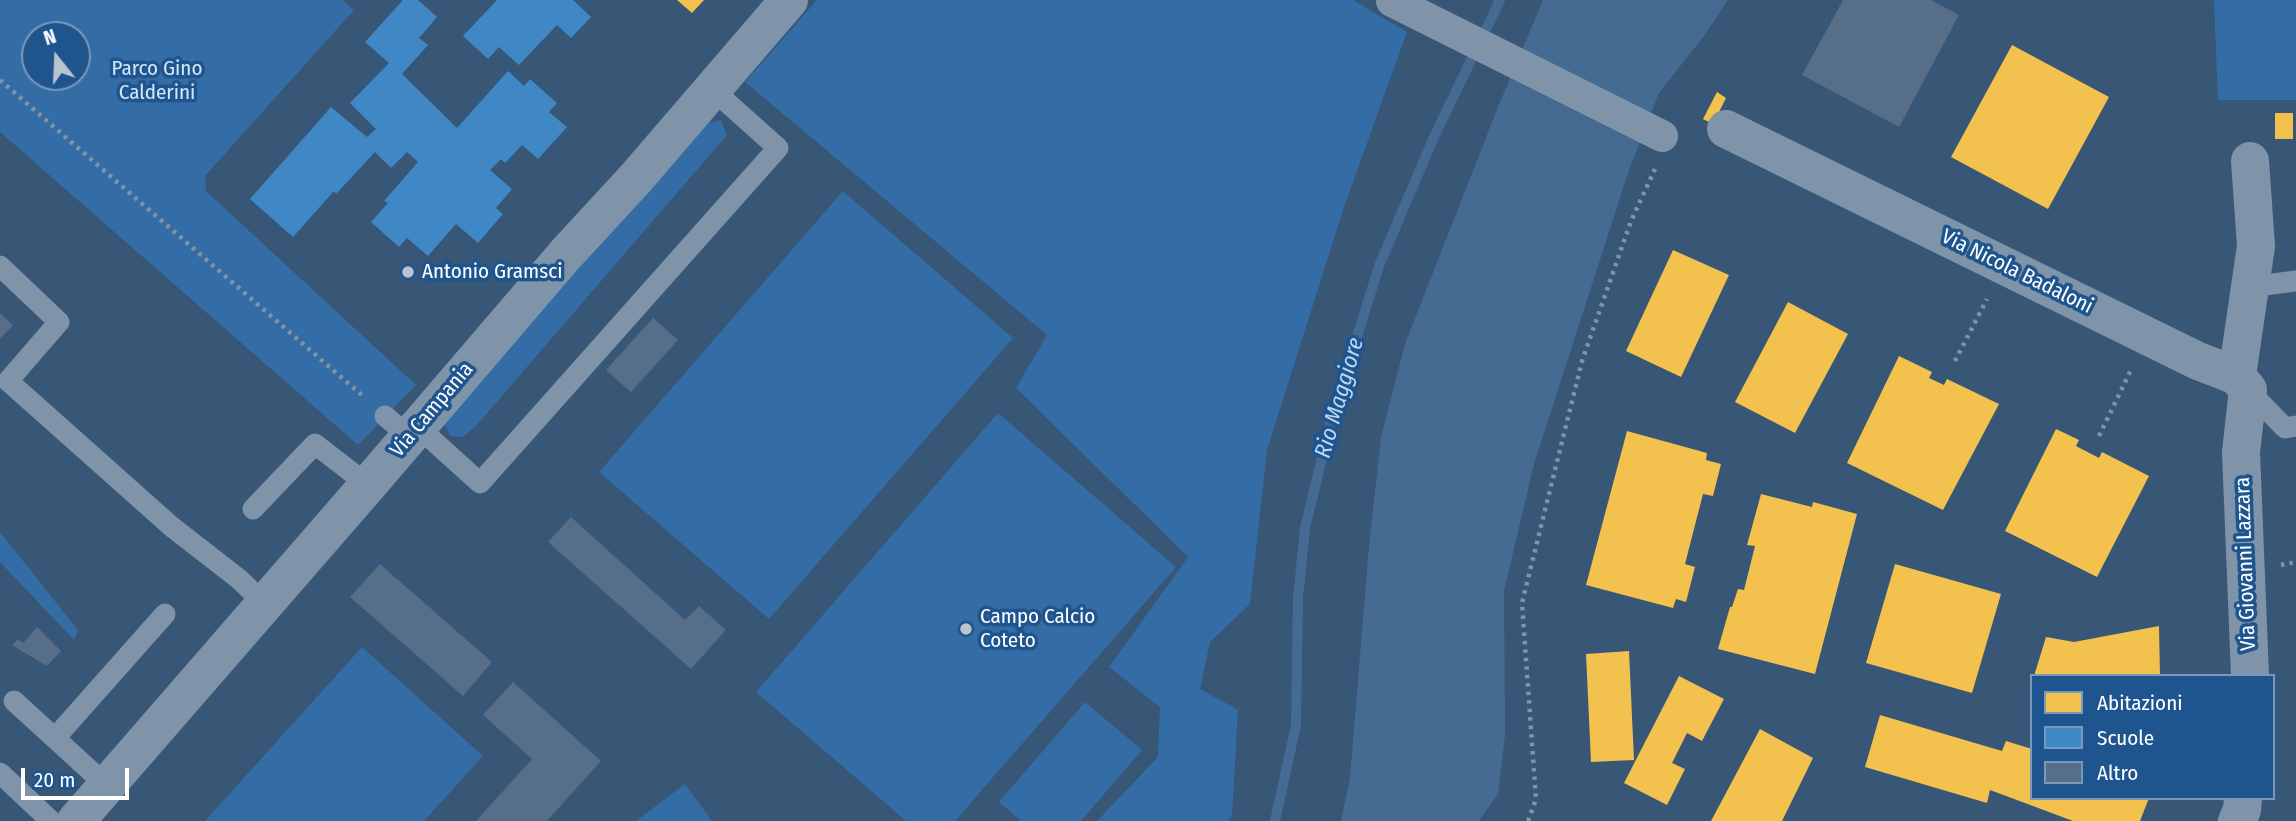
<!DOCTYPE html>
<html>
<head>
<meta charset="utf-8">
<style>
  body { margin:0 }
  #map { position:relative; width:2296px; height:821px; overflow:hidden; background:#385676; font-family:"Fira Sans Condensed",sans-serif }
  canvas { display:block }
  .legend { position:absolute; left:2030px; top:674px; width:245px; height:126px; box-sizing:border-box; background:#1f558f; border:2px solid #7999bc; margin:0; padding:9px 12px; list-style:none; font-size:21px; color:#fff }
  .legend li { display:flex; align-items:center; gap:14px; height:35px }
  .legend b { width:35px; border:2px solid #7999bc }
  .north { position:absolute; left:21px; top:21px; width:70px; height:70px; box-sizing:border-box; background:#1f558f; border:2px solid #7999bc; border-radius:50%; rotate:342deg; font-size:19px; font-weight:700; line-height:28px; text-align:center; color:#fff }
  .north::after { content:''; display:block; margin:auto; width:24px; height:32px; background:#b9c4cf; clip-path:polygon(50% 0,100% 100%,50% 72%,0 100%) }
  .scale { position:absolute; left:21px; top:768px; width:108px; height:32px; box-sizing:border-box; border:4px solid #fff; border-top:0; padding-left:9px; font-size:21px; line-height:24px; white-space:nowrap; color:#fff; -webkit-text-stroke:5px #1f558f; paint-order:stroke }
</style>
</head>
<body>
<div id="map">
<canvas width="2296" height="821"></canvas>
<ul class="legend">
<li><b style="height:19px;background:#f2c14e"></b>Abitazioni</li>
<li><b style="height:19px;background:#3f88c5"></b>Scuole</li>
<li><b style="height:19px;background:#566e87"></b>Altro</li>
</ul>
<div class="north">N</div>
<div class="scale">20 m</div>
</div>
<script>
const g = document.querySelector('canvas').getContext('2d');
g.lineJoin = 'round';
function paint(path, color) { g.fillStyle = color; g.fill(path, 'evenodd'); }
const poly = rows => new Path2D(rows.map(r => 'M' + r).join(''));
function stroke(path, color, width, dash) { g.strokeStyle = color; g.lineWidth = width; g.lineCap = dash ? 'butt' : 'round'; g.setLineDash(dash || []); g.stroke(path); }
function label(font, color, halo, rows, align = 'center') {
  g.font = font + ' "Fira Sans Condensed",sans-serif'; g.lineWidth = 7; g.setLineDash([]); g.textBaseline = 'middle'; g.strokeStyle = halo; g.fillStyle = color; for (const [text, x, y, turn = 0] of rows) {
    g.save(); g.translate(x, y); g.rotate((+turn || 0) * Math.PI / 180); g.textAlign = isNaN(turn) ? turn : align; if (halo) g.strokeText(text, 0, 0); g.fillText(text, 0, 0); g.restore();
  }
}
paint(poly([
  [0,0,343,0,354,10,205,176,206,191,416,385,358,445,0,132],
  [35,35,77,35,77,77,35,77],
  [817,0,1353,0,1407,32,1344,207,1267,450,1250,604,1210,642,1200,689,1238,710,1232,816,1229,821,1097,821,1158,757,1160,707,1109,667,1188,557,1016,388,1047,335,745,82],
  [2214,0,2296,0,2296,100,2218,100],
  [721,120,727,135,476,426,463,437,450,436,444,422,706,123],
  [843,191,1013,338,769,619,599,472],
  [998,413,1176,567,955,821,906,821,756,692],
  [0,532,78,630,74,640,0,562],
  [362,647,483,756,424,821,205,821],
  [1085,702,1142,750,1081,821,1021,821,999,802],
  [685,784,712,821,636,821]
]), '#346ca5');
paint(poly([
  [1543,0,1728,0,1704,36,1659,93,1629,170,1534,464,1504,591,1505,735,1498,794,1479,821,1341,821,1350,778,1369,546,1381,437,1405,344,1498,107]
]), '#456b93');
paint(poly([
  [677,0,704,0,692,13],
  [2012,45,2109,97,2048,209,1951,157],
  [1717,92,1726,98,1713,124,1703,119],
  [2275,113,2293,113,2293,139,2275,139],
  [1673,250,1729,275,1681,377,1626,351],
  [1788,302,1848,334,1795,433,1735,402],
  [1899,356,1932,372,1929,378,1944,385,1947,379,1999,404,1943,510,1847,463],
  [2056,429,2079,440,2076,446,2099,458,2102,452,2149,476,2097,577,2005,531],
  [1627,431,1707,453,1706,460,1721,464,1713,496,1703,494,1685,564,1695,567,1686,602,1676,599,1673,608,1586,585],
  [1761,494,1812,507,1813,502,1857,514,1815,674,1718,649,1730,607,1732,607,1738,589,1744,590,1755,546,1747,545],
  [1895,564,2001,594,1972,693,1866,663],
  [2159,626,2160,676,2034,676,2046,637,2074,642],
  [1629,651,1634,760,1591,762,1586,654],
  [1679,676,1724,699,1702,741,1687,733,1672,763,1685,769,1667,805,1624,783],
  [1880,715,2002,751,2006,741,2032,749,2032,798,2149,798,2140,821,2073,821,1990,790,1987,803,1865,767],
  [1760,729,1813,758,1782,821,1711,821]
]), '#f2c14e');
paint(poly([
  [403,0,418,0,437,17,419,38,428,45,402,74,457,128,508,71,524,86,530,79,557,103,549,112,567,127,538,159,522,145,505,163,501,159,490,170,512,189,496,208,503,214,478,243,456,224,428,256,407,238,399,247,371,222,388,203,384,201,418,162,407,152,391,168,375,152,336,194,334,191,293,237,250,199,331,107,367,137,376,129,350,103,389,63,365,42],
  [497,0,573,0,591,17,571,38,557,25,519,65,499,47,488,59,463,36]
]), '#3f88c5');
stroke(poly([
  [1275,821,1296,725,1298,598,1305,528,1332,417,1379,266,1433,139,1500,0]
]), '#456b93', 10);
paint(poly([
  [1843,0,1931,0,1959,15,1899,127,1802,75],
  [0,313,13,325,0,339],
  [653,318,678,340,631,392,606,370],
  [571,517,685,620,699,606,726,630,691,669,548,542],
  [380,564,492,662,463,696,350,597],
  [37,627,61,651,47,666,12,645,18,639,23,643],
  [513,682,601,761,547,821,476,821,532,759,483,715]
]), '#566e87');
stroke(poly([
  [0,80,364,397],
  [1955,361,1987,299],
  [2099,436,2131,370],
  [2281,565,2296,562],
  [1528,821,1536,799,1522,603,1582,361,1631,221,1655,169]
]), '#7f94a9', 4.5, [3.5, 5]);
stroke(poly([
  [0,266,59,322,8,381,172,527,239,579,265,604],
  [2250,287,2296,281],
  [2248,390,2285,428,2296,426],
  [385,416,410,437],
  [418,427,480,483,778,148,712,89],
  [253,509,315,444,368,485],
  [14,701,106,785],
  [55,738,165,614],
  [0,773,51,821]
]), '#7f94a9', 21);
stroke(poly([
  [1392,1,1662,136]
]), '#7f94a9', 32);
stroke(poly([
  [1726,129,2198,361,2237,376,2248,390,2241,452,2250,676],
  [2237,376,2256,246,2250,161],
  [2237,821,2242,810,2243,798]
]), '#7f94a9', 38);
stroke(poly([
  [76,821,368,485,565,255,636,178,789,0]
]), '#7f94a9', 38);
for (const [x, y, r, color] of [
  [408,272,7,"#b9c4cf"],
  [966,629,7,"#b9c4cf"]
]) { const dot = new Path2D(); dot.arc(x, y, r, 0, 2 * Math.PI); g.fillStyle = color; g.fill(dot); stroke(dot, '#1f558f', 2.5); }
label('21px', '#d4e6f9', '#1f558f', [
  ["Parco Gino",157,69],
  ["Calderini",157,93]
]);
label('21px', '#fff', '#1f558f', [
  ["Antonio Gramsci",422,272],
  ["Campo Calcio",980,617],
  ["Coteto",980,641]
], 'left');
label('21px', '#fff', '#1f558f', [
  ["Via Nicola Badaloni",2017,272,26],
  ["Via Campania",432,410,-50],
  ["Via Giovanni Lazzara",2246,564,-92]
]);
label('italic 23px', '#bad7f4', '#1f558f', [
  ["Rio Maggiore",1340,398,-74]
]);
</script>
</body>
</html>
